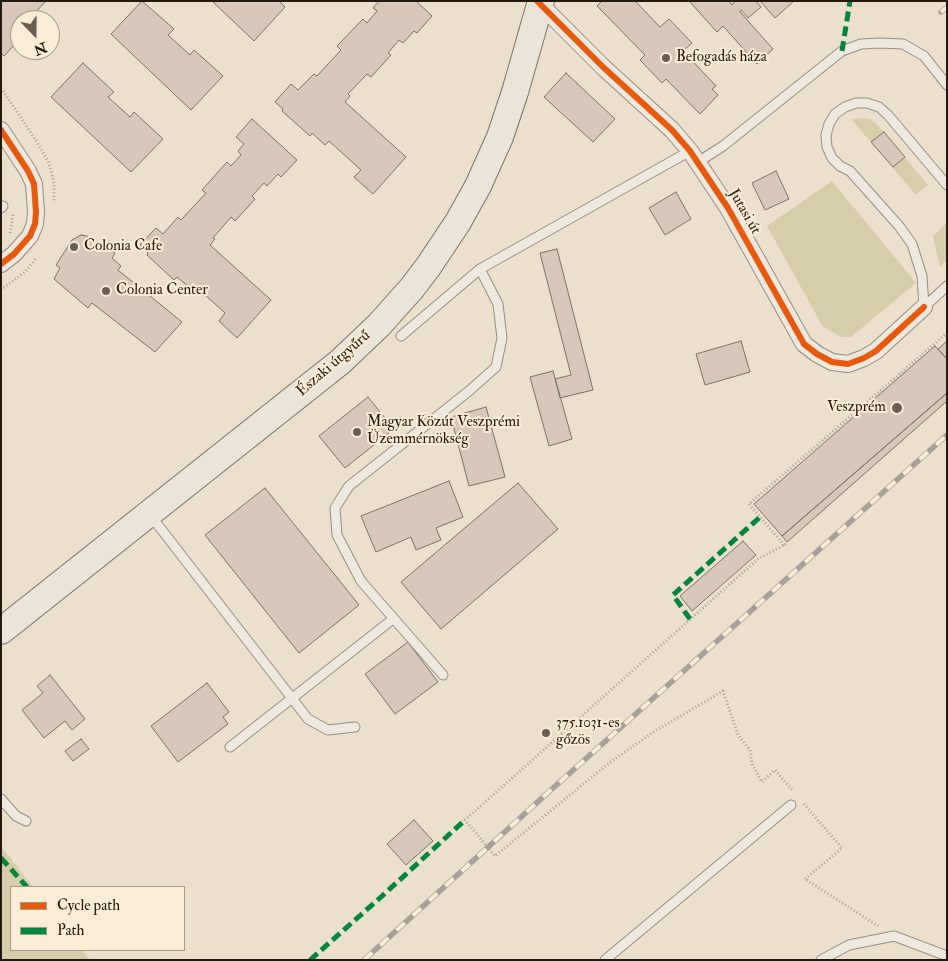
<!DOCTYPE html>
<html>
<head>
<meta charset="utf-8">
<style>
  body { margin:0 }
  #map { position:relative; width:948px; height:961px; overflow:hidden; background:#ecdfcb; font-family:"IM FELL Double Pica",serif }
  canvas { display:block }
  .frame { position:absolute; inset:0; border:2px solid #23190f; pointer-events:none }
  .legend { position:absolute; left:10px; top:886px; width:175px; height:65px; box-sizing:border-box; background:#fbecd5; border:1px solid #a59886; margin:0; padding:6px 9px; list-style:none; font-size:15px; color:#23190f }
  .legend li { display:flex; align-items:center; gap:10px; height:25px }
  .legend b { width:25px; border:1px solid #a59886 }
  .north { position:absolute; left:10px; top:10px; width:50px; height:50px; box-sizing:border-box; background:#fbecd5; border:1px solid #a59886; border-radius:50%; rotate:158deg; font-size:14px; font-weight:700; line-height:20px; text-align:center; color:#23190f }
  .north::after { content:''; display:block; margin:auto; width:18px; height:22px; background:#695e51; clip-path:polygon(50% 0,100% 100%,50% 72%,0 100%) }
</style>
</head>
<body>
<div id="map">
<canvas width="948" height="961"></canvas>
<div class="frame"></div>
<ul class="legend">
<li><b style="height:6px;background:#e8590c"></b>Cycle path</li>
<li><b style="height:6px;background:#00873e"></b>Path</li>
</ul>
<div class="north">N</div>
</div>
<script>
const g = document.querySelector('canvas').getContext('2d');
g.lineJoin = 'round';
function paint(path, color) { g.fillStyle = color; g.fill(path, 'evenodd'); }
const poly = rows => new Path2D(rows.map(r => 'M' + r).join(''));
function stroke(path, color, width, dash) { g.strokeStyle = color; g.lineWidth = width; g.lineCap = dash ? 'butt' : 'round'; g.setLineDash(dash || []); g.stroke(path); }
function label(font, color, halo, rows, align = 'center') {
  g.font = font + ' "IM FELL Double Pica",serif'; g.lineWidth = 4; g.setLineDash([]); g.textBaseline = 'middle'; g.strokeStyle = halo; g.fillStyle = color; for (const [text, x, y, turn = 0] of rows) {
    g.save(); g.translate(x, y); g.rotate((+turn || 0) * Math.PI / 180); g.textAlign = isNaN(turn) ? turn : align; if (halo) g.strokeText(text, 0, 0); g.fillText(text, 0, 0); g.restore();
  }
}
paint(poly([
  [858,118,870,119,876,123,928,185,916,195,852,120],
  [832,181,916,283,851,337,842,337,823,327,767,226],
  [947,222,947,260,940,267,933,236],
  [1,846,33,887,11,887,11,950,82,950,90,960,1,960]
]), '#d6cea9');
const building = poly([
  [1,1,46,1,28,20,20,20,20,39,4,56,1,53,1,1],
  [142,1,174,29,168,35,190,55,194,50,223,76,191,110,111,34,142,1],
  [212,1,279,1,285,7,254,41,212,1],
  [379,1,416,1,432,16,417,33,414,31,403,43,399,40,388,53,391,55,371,77,367,74,348,94,350,96,345,102,406,157,373,194,354,177,361,170,329,141,325,145,312,133,310,136,282,111,283,109,275,102,291,84,298,90,314,74,317,76,341,50,337,46,363,19,367,23,377,11,373,8,379,1],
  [602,1,635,1,660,27,669,19,692,43,683,51,716,86,712,89,718,95,700,114,666,79,662,83,640,60,645,55,597,6,602,1],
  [689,1,729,1,732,5,734,3,733,1,756,1,761,7,748,18,741,10,740,12,773,49,757,64,723,26,717,32,689,1],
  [760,1,794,1,775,18,760,1],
  [83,63,114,92,108,97,130,117,134,112,163,139,131,172,51,97,83,63],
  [566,73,615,119,593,142,544,97,566,73],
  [252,119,297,160,281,177,278,174,267,186,264,183,252,196,255,199,235,221,231,217,213,238,215,239,210,245,271,300,237,338,219,321,225,313,193,284,190,288,177,277,174,280,147,255,148,253,140,245,156,228,163,234,178,217,181,220,206,193,202,190,227,162,231,166,241,155,238,151,244,144,236,137,252,119],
  [884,132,905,157,893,167,871,142,884,132],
  [776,171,789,199,765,210,752,183,776,171],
  [676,192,691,219,665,235,649,208,676,192],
  [81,235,87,236,115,253,112,258,121,266,118,270,182,322,155,352,92,303,88,308,54,279,60,268,56,265,72,240,81,235],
  [557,249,593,390,560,398,555,379,571,375,540,253,557,249],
  [741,341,750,372,705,385,696,354,741,341],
  [947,341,947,359,938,349,947,341],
  [935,346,947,359,947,393,782,536,754,504,935,346],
  [553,371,572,439,549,446,530,377,553,371],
  [947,393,947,401,787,542,782,536,947,393],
  [368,397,394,429,345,468,319,436,368,397],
  [486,407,505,477,469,486,451,417,486,407],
  [449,481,463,517,436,528,441,540,416,550,411,537,376,552,361,516,449,481],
  [518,483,558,529,441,629,401,582,518,483],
  [265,488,359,605,299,653,205,535,265,488],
  [743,541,756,555,692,611,680,596,743,541],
  [408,642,438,682,395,714,365,674,408,642],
  [50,675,85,719,72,730,65,721,44,738,22,710,43,693,37,686,50,675],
  [207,683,229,712,223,717,228,724,178,762,151,726,207,683],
  [81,739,89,749,73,761,65,751,81,739],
  [414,820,433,841,406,865,387,844,414,820]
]);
paint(building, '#d9c8ba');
stroke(building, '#7a7267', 1);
const lane = poly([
  [698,162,723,146,842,51,861,44,880,43,903,44,924,56,947,85],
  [1,208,3,206],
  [924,307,922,276,912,244,899,226,850,171,840,166,832,158,827,147,826,135,829,124,835,114,845,107,856,103,867,103,879,107,888,115,947,185],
  [924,307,947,286],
  [401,336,480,269,690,151],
  [151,516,308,719,328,730,355,727],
  [443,675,361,581,337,535,335,508,349,486,469,391,496,367,502,338,498,304,480,269],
  [230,747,393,619],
  [1,799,16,816,26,821],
  [605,960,791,805],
  [821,960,849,945,894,936,947,956]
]);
const street = poly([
  [541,5,603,67,672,130,690,151,728,208,804,344,817,354,832,362,848,364,864,358,876,351,924,307],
  [1,130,28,171,34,184,36,212,35,224,30,236,14,254,1,264]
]);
const primary = poly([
  [1,631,340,362,379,325,412,288,428,267,458,222,478,186,500,137,515,92,541,1]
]);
stroke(lane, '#968d81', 11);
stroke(street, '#968d81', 18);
stroke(primary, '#7a7267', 28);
stroke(poly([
  [1,88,37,142,49,163,54,183,54,203],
  [10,233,13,214],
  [1,290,26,271,36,258],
  [786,544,758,559,465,820,495,856,608,764,655,731,723,691,738,735,750,750,752,764,762,782,775,770,793,791],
  [784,545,749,504,947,333],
  [804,804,842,848,805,879,878,926]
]), '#a7a199', 3, [1, 2.5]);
stroke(lane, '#efe8de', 9);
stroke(street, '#efe8de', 16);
stroke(primary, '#ebe4d9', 26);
const rail = poly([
  [941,12,947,7],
  [364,960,542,798,947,435]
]);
stroke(rail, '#a7a199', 5.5);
stroke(rail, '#fbecd5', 4, [11]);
stroke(poly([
  [842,51,850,1],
  [690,619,673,595,760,517],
  [1,858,27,887],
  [310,960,381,897,465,820]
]), '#00873e', 5, [10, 5]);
stroke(poly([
  [537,1,603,67,672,130,690,151,728,208,804,344,817,354,832,362,848,364,864,358,876,351,924,307],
  [1,130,28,171,34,184,36,212,35,224,30,236,14,254,1,264]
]), '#e8590c', 6);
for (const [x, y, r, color] of [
  [666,58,5,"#695e51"],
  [74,247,5,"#695e51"],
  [106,291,5,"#695e51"],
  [897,408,6,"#695e51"],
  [357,432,5,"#695e51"],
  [546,733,5,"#695e51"]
]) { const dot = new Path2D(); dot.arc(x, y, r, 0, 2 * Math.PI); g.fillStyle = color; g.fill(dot); stroke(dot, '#fbecd5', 2); }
label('15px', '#23190f', '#fbecd5', [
  ["Befogadás háza",676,58],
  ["Colonia Cafe",84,247],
  ["Colonia Center",116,291],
  ["Veszprém",886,408,"right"],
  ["Magyar Közút Veszprémi",367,423],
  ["Üzemmérnökség",367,440],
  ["375.1031-es",556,724],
  ["gőzös",556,741]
], 'left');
label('15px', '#23190f', '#fbecd5', [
  ["Jutasi út",744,212,60],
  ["Északi útgyűrű",334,364,-41]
]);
</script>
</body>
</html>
